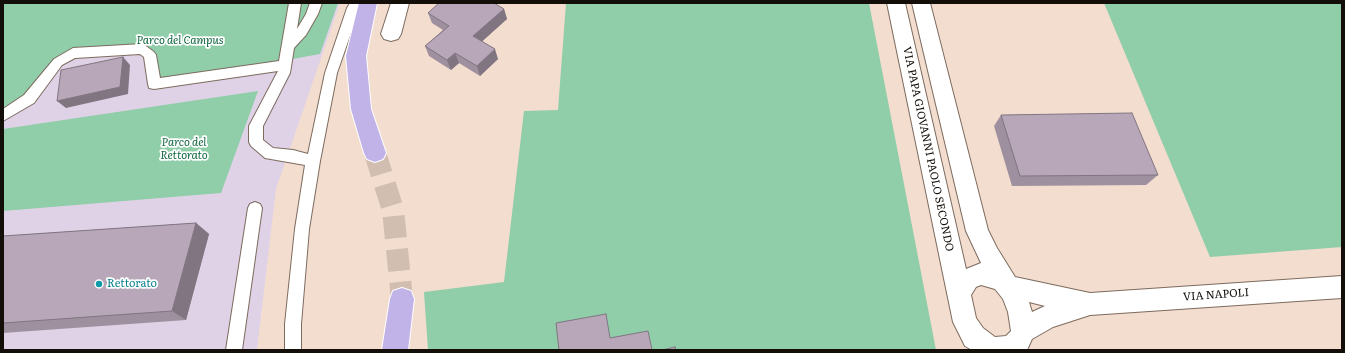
<!DOCTYPE html>
<html>
<head>
<meta charset="utf-8">
<style>
  body { margin:0 }
  #map { position:relative; width:1345px; height:353px; overflow:hidden; background:#f2ddcf; font-family:Literata,serif }
  canvas { display:block }
  .frame { position:absolute; inset:0; border:4px solid #140e09; pointer-events:none }
</style>
</head>
<body>
<div id="map">
<canvas width="1345" height="353"></canvas>
<div class="frame"></div>
</div>
<script>
const g = document.querySelector('canvas').getContext('2d');
g.lineJoin = 'round';
function paint(path, color) { g.fillStyle = color; g.fill(path, 'evenodd'); }
const poly = rows => new Path2D(rows.map(r => 'M' + r).join(''));
function stroke(path, color, width, dash) { g.strokeStyle = color; g.lineWidth = width; g.lineCap = dash ? 'butt' : 'round'; g.setLineDash(dash || []); g.stroke(path); }
function label(font, color, halo, rows, align = 'center') {
  g.font = font + ' Literata,serif'; g.lineWidth = 3.5; g.setLineDash([]); g.textBaseline = 'middle'; g.strokeStyle = halo; g.fillStyle = color; for (const [text, x, y, turn = 0] of rows) {
    g.save(); g.translate(x, y); g.rotate((+turn || 0) * Math.PI / 180); g.textAlign = isNaN(turn) ? turn : align; if (halo) g.strokeText(text, 0, 0); g.fillText(text, 0, 0); g.restore();
  }
}
paint(poly([
  [3,3,340,3,276,189,257,350,3,350]
]), '#e0d2e6');
paint(poly([
  [3,3,338,3,320,54,154,84,142,49,73,53,3,115],
  [566,3,869,3,936,350,428,350,424,292,504,282,524,111,558,110],
  [1104,3,1342,3,1342,247,1210,257],
  [258,91,221,193,3,211,3,129]
]), '#90cda9');
stroke(poly([
  [375,153,393,210,402,299]
]), '#d1beb1', 22, [22, 11]);
const service = poly([
  [289,3,301,3,297,29,306,14,310,3,322,3,318,14,306,35,294,48,290,73,263,126,263,140,273,148,293,150,308,154,325,73,347,8,350,3,363,3,359,10,337,73,320,161,309,229,301,324,301,350,285,350,285,324,295,229,305,165,265,158,251,146,249,142,249,126,278,71,154,89,149,88,148,84,144,57,140,54,75,58,62,65,34,103,3,121,3,109,24,95,54,59,73,48,142,44,146,46,154,52,156,55,160,78,279,61,289,3],
  [255,202,260,204,262,208,242,350,226,350,248,208,250,204,255,202]
]);
const minor = poly([
  [391,3,409,3,401,34,398,39,391,41,384,39,381,34,391,3],
  [887,3,905,3,966,269,981,263,966,231,912,3,930,3,988,230,997,248,1015,277,1090,293,1342,276,1342,298,1090,315,1053,327,1032,339,1027,350,972,350,965,346,953,322,887,3],
  [981,285,995,289,1003,299,1008,312,1011,331,1006,336,995,337,983,328,976,318,971,295,976,287,981,285],
  [1029,302,1045,306,1032,312,1029,302]
]);
const primary = poly([
  [359,3,377,3,366,56,371,109,386,153,383,159,375,162,367,159,364,153,351,109,346,56,359,3],
  [402,288,411,291,414,299,408,350,382,350,390,299,393,291,402,288]
]);
stroke(service, '#7d6b5e', 2);
stroke(minor, '#7d6b5e', 2);
stroke(primary, '#fff', 2);
paint(service, '#fff');
paint(minor, '#fff');
paint(primary, '#c1b2e7');
paint(poly([
  [504,9,507,19,482,41,498,59,480,76,459,63,451,70,429,56,425,46,443,30,432,23,428,13],
  [1001,115,1158,175,1146,185,1012,186,994,126],
  [196,223,209,234,186,320,3,333,3,236]
]), '#9e909e');
paint(poly([
  [504,9,507,19,477,46,473,36],
  [495,49,498,59,480,76,477,66],
  [455,53,459,63,451,70,447,60],
  [123,57,130,65,128,94,66,108,57,101],
  [196,223,209,234,186,320,172,311]
]), '#817581');
const building = poly([
  [439,3,494,3,504,9,473,36,495,49,477,66,455,53,447,60,425,46,449,26,428,13,439,3],
  [123,57,120,87,57,101,61,70,123,57],
  [1132,113,1158,175,1020,176,1001,115,1132,113],
  [196,223,172,311,3,323,3,236,196,223],
  [606,314,610,338,648,331,652,350,559,350,556,323,606,314],
  [675,347,676,350,662,350,675,347]
]);
paint(building, '#b8a7b8');
stroke(building, '#817581', 1);
for (const [x, y, r, color] of [
  [99,284,4,"#0f9aa8"]
]) { const dot = new Path2D(); dot.arc(x, y, r, 0, 2 * Math.PI); g.fillStyle = color; g.fill(dot); stroke(dot, '#fff', 1.5); }
label('italic 11px', '#136841', '#fff', [
  ["Parco del Campus",180,41],
  ["Parco del",184,143],
  ["Rettorato",184,156]
]);
label('11px', '#140e09', '#fff', [
  ["VIA PAPA GIOVANNI PAOLO SECONDO",928,149,78],
  ["VIA NAPOLI",1216,295,-4]
]);
label('11px', '#0d838f', '#fff', [
  ["Rettorato",107,284]
], 'left');
</script>
</body>
</html>
